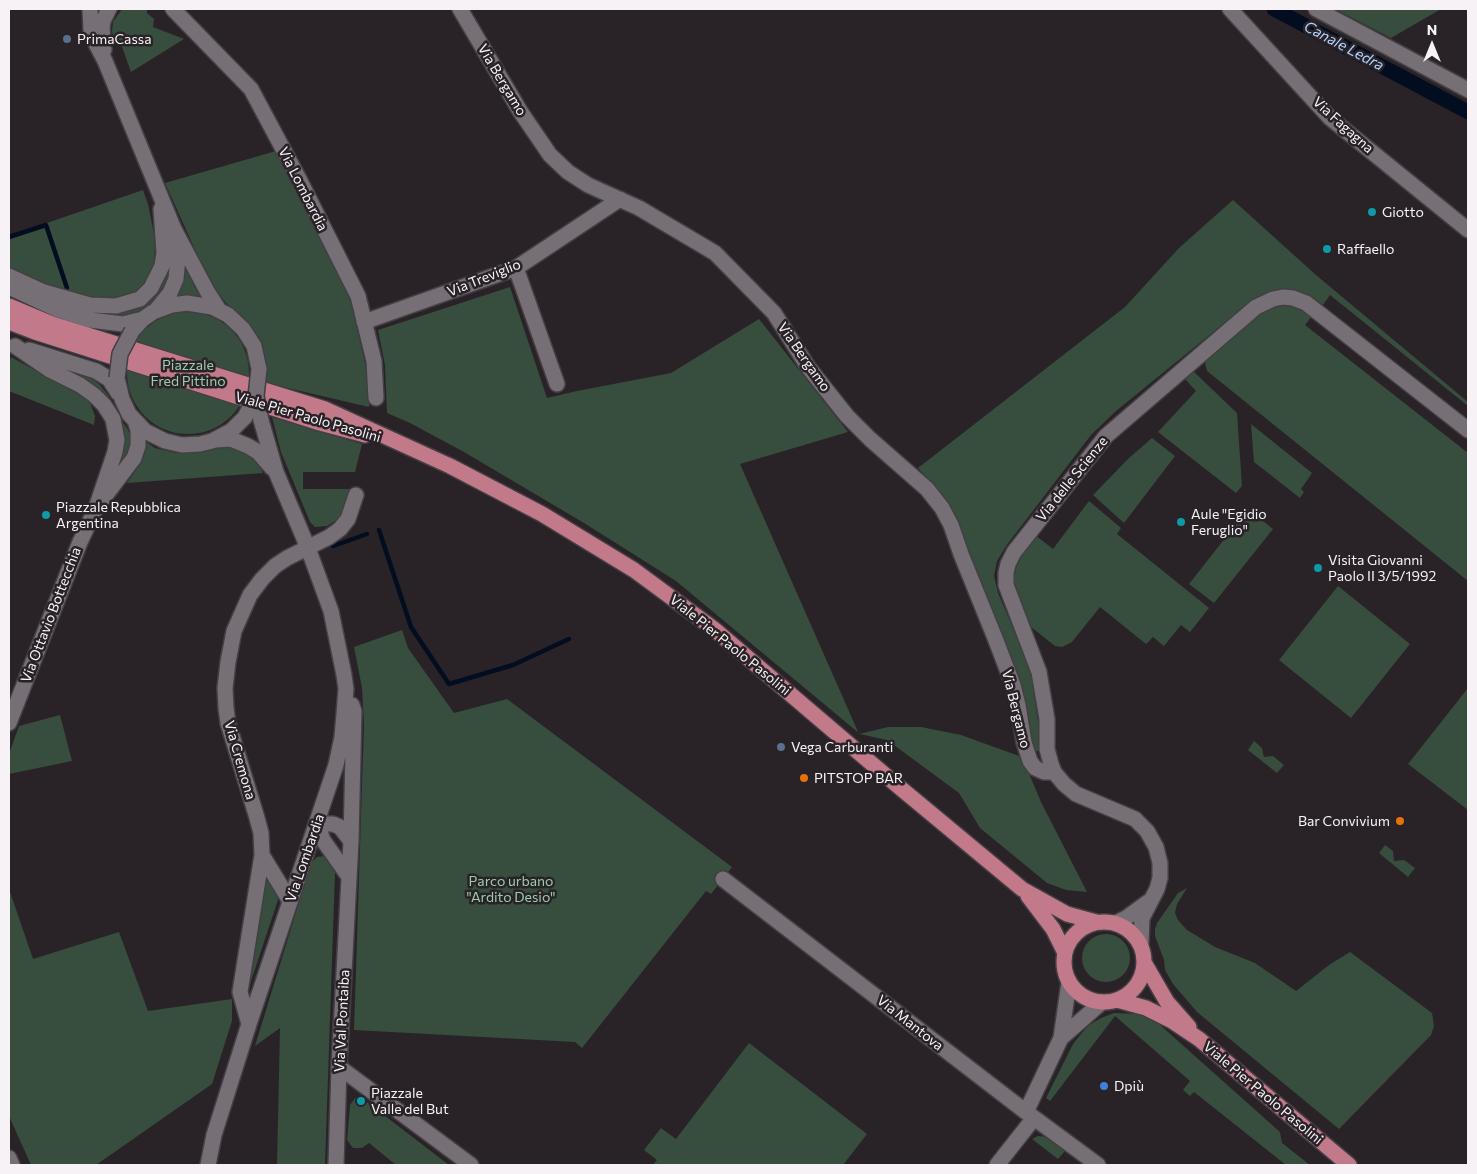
<!DOCTYPE html>
<html>
<head>
<meta charset="utf-8">
<style>
  body { margin:0 }
  #map { position:relative; width:1477px; height:1174px; overflow:hidden; background:#292328; font-family:Commissioner,sans-serif }
  canvas { display:block }
  .frame { position:absolute; inset:0; border:10px solid #f6f2f6; pointer-events:none }
  .north { position:absolute; left:1407px; top:20px; width:50px; height:50px; -webkit-text-stroke:4px #292328; paint-order:stroke; rotate:0deg; font-size:14px; font-weight:700; line-height:20px; text-align:center; color:#f6f2f6 }
  .north::after { content:''; display:block; margin:auto; width:18px; height:22px; background:#f6f2f6; clip-path:polygon(50% 0,100% 100%,50% 72%,0 100%) }
</style>
</head>
<body>
<div id="map">
<canvas width="1477" height="1174"></canvas>
<div class="frame"></div>
<div class="north">N</div>
</div>
<script>
const g = document.querySelector('canvas').getContext('2d');
g.lineJoin = 'round';
function paint(path, color) { g.fillStyle = color; g.fill(path, 'evenodd'); }
const poly = rows => new Path2D(rows.map(r => 'M' + r).join(''));
function stroke(path, color, width, dash) { g.strokeStyle = color; g.lineWidth = width; g.lineCap = dash ? 'butt' : 'round'; g.setLineDash(dash || []); g.stroke(path); }
function label(font, color, halo, rows, align = 'center') {
  g.font = font + ' Commissioner,sans-serif'; g.lineWidth = 5; g.setLineDash([]); g.textBaseline = 'middle'; g.strokeStyle = halo; g.fillStyle = color; for (const [text, x, y, turn = 0] of rows) {
    g.save(); g.translate(x, y); g.rotate((+turn || 0) * Math.PI / 180); g.textAlign = isNaN(turn) ? turn : align; if (halo) g.strokeText(text, 0, 0); g.fillText(text, 0, 0); g.restore();
  }
}
paint(poly([
  [122,9,147,9,147,13,154,19,153,27,184,39,131,72,121,44,114,41,112,31,113,22],
  [1335,9,1441,9,1391,38],
  [276,151,349,293,370,385,369,407,266,383,266,364,259,342,250,325,226,303,215,289,201,263,165,183],
  [143,190,148,204,154,234,155,247,154,264,149,277,143,286,134,294,123,299,96,300,58,290,9,269,9,236],
  [1233,200,1316,275,1468,402,1468,406,1330,295,1323,305,1312,297,1293,291,1249,304,1239,311,1116,411,1091,435,1006,546,997,561,994,576,998,593,1026,658,1032,677,1038,722,1039,751,1036,751,1032,747,1016,672,1004,638,970,560,956,515,946,499,918,468,1125,307,1179,248],
  [169,256,171,274,163,290,157,298,143,310,134,315,114,318,87,312,114,313,132,309,140,305,159,289,164,281,167,273],
  [184,260,194,286,203,299,190,296,173,299],
  [510,287,547,398,577,391,671,373,759,319,848,432,740,464,859,734,888,727,921,727,961,735,1022,757,1041,802,1087,892,1066,890,1047,883,980,828,959,793,887,740,860,734,676,581,584,523,464,452,410,423,387,413,385,365,378,330],
  [1278,304,1294,305,1304,309,1312,316,1305,325,1468,453,1468,581,1207,371,1205,363,1207,357,1259,313],
  '127 373a61 61 0 1 1 122 0a61 61 0 1 1-122 0Z',
  [11,357,89,400,95,416,94,425,9,391,9,363],
  [45,363,83,374,92,379,100,385,108,395,118,417,127,428,131,437,131,451,116,476,116,417],
  [1193,371,1237,413,1242,486,1236,493,1158,432,1196,391,1184,378],
  [272,417,362,444,355,472,303,472,303,489,350,489,345,513,343,516,327,526,315,527,310,522,281,452],
  [1251,424,1312,473,1301,489,1304,492,1300,498,1254,462],
  [1152,438,1175,456,1124,523,1093,495,1129,458],
  [145,441,155,448,176,453,200,452,219,446,231,446,243,449,257,461,263,473,127,483,136,470,143,456],
  [1089,501,1121,528,1117,534,1209,608,1190,632,1181,625,1164,646,1153,637,1146,644,1100,607,1072,642,1062,647,1055,646,1031,627,1018,600,1015,588,1014,577,1018,561,1035,535,1053,549],
  [1248,509,1273,529,1214,603,1189,584],
  [1338,586,1410,644,1351,718,1279,660],
  [402,630,408,648,454,713,507,699,732,867,711,894,706,891,582,1048,575,1042,354,1030,364,724,362,688,354,647],
  [1468,688,1468,810,1408,764],
  [60,715,72,761,9,774,9,754,19,726],
  [1254,741,1262,748,1264,757,1273,756,1284,765,1277,773,1248,750],
  [1385,845,1393,851,1394,861,1404,860,1415,868,1408,877,1379,853],
  [325,856,328,857,335,866,335,872,325,1165,277,1165,280,1028,255,1046,311,863,317,857],
  [267,877,279,897,248,990,259,927],
  [1187,888,1177,904,1175,913,1178,920,1187,930,1215,947,1255,963,1296,991,1329,965,1350,952,1432,1013,1434,1026,1431,1035,1339,1129,1197,1012,1173,984,1165,970,1164,960,1155,936,1155,929,1157,923,1178,893],
  [9,889,33,959,119,932,148,1011,232,999,232,1021,212,1084,96,1165,31,1165,9,1116],
  '1082 958a24 24 0 1 1 48 0a24 24 0 1 1-48 0Z',
  [1114,1013,1139,1014,1149,1017,1159,1024,1280,1132,1282,1143,1310,1165,1286,1165,1194,1092,1190,1096,1183,1090,1190,1081,1115,1016,1050,1101,1046,1098,1073,1044,1081,1034,1089,1025,1101,1018],
  [749,1043,867,1134,843,1165,653,1165,657,1160,644,1150,661,1128,676,1139],
  [355,1098,363,1099,449,1165,396,1165,369,1143,362,1148,353,1148,347,1140,350,1105],
  [1038,1136,1047,1137,1065,1151,1058,1159,1032,1139]
]), '#374d3e');
stroke(poly([
  [9,237,46,225,67,288],
  [379,530,411,627,449,684,513,665,569,639],
  [333,546,367,534]
]), '#020e1f', 4.5);
stroke(poly([
  [1274,9,1468,112]
]), '#020e1f', 15);
const minor = poly([
  [90,9,91,30,94,40,105,61,174,229,207,291,219,310],
  [173,9,251,89,299,179,358,296,374,361,376,398],
  [460,9,520,111,550,155,568,172,588,185,639,208,715,253,774,313,808,367,847,416,870,439,927,489,942,508,951,525,961,554,995,638,1013,685,1018,705,1024,742,1030,761,1035,768,1044,772,1054,772],
  [1230,9,1330,118,1468,230],
  [1316,9,1468,90],
  [104,50,102,28,103,21,109,9],
  [516,268,557,384],
  [9,276,44,292,90,305,116,306,140,299,151,288,162,266,164,253,161,209],
  [9,287,56,309,90,320,123,324,143,319],
  [157,309,170,293,176,279,178,257,175,238],
  [364,322,516,268,620,199],
  [132,331,143,319,153,312,172,305,187,303,212,307,228,315,243,329,254,346,259,369],
  [29,350,96,371,109,379,118,393],
  [117,378,122,399,129,414,145,431,165,441,182,445,200,444,212,441,231,431,245,417],
  [216,440,231,439,248,446,258,452,272,468],
  [102,500,134,458,138,446,138,430,135,421],
  [9,723,80,542,96,508,115,452,117,440,113,419,104,405,94,395,80,385,50,370,15,346],
  [262,855,290,901],
  [349,877,323,840,317,824,333,824,340,827,351,841],
  [723,879,1026,1112,1098,1165],
  [1116,923,1126,918,1148,902],
  [1141,943,1142,918,1157,889,1160,878,1160,863,1156,847,1147,831,1135,819,1076,794,1064,784,1054,772,1051,764,1047,749,1047,719,1039,672,1006,585,1006,573,1008,564,1014,552,1106,436,1256,307,1273,299,1283,297,1293,298,1306,303,1468,430],
  [249,1024,240,992,262,855,261,833,257,818,228,723,226,708,225,688,228,662,234,631,250,595,262,579,275,566,287,558,329,537,340,529,348,519,356,495],
  [1061,1038,1102,1002],
  [339,1067,471,1165],
  [1026,1112,1061,1038,1069,982],
  [9,1158,12,1165],
  [208,1165,214,1135,249,1024,336,765,342,737,344,714,346,689,344,675,331,611,308,548,276,472,261,420],
  [336,1165,339,1067,351,841,354,711,352,705],
  [997,1165,1034,1118]
]);
const major = poly([
  [9,306,52,324,325,409,450,466,542,514,634,570,714,629,898,786,1022,889,1067,914,1096,922],
  [9,322,35,332,320,423,365,435],
  [1028,896,1053,929,1065,953],
  '1064 962a40 40 0 1 1 80 0a40 40 0 1 1-80 0Z',
  [1145,964,1167,1002,1189,1027],
  [1117,1000,1146,1008,1172,1021,1199,1039,1349,1165]
]);
stroke(minor, '#433f43', 18);
stroke(major, '#433f43', 18);
stroke(minor, '#766f76', 15);
stroke(major, '#c27a8b', 15);
const minorBridge = poly([
  [117,378,120,354,132,331],
  [256,396,261,420],
  [245,417,256,396,259,369]
]);
stroke(minorBridge, '#433f43', 18, []);
stroke(minorBridge, '#766f76', 15);
for (const [x, y, r, color] of [
  [67,39,5,"#5c6f8a"],
  [1372,212,5,"#0f9aa8"],
  [1327,249,5,"#0f9aa8"],
  [46,515,5,"#0f9aa8"],
  [1181,522,5,"#0f9aa8"],
  [1318,568,5,"#0f9aa8"],
  [781,747,5,"#5c6f8a"],
  [804,778,5,"#e8710a"],
  [1400,821,5,"#e8710a"],
  [1104,1086,5,"#3f7fe0"],
  [361,1101,5,"#0f9aa8"]
]) { const dot = new Path2D(); dot.arc(x, y, r, 0, 2 * Math.PI); g.fillStyle = color; g.fill(dot); stroke(dot, '#292328', 2); }
label('14px', '#f6f2f6', '#292328', [
  ["PrimaCassa",77,39],
  ["Giotto",1382,212],
  ["Raffaello",1337,249],
  ["Piazzale Repubblica",56,507],
  ["Argentina",56,523],
  ["Aule \"Egidio",1191,514],
  ["Feruglio\"",1191,530],
  ["Visita Giovanni",1328,560],
  ["Paolo II 3/5/1992",1328,576],
  ["Vega Carburanti",791,747],
  ["PITSTOP BAR",814,778],
  ["Bar Convivium",1390,821,"right"],
  ["Dpiù",1114,1086],
  ["Piazzale",371,1093],
  ["Valle del But",371,1109]
], 'left');
label('14px', '#f6f2f6', '#292328', [
  ["Via Bergamo",502,80,59],
  ["Via Fagagna",1343,125,42],
  ["Via Lombardia",303,189,63],
  ["Via Treviglio",484,278,-22],
  ["Via Bergamo",804,357,55],
  ["Viale Pier Paolo Pasolini",308,417,16],
  ["Via delle Scienze",1072,479,-51],
  ["Via Ottavio Bottecchia",51,615,-69],
  ["Viale Pier Paolo Pasolini",730,645,39],
  ["Via Bergamo",1016,709,76],
  ["Via Cremona",240,760,74],
  ["Via Lombardia",305,858,-71],
  ["Via Val Pontaiba",342,1021,-87],
  ["Via Mantova",910,1023,38],
  ["Viale Pier Paolo Pasolini",1263,1093,40]
]);
label('14px', '#9bcdab', '#292328', [
  ["Piazzale",188,365],
  ["Fred Pittino",188,381],
  ["Parco urbano",511,881],
  ["\"Ardito Desio\"",511,897]
]);
label('italic 15px', '#b0d3ff', '#292328', [
  ["Canale Ledra",1344,46,28]
]);
</script>
</body>
</html>
